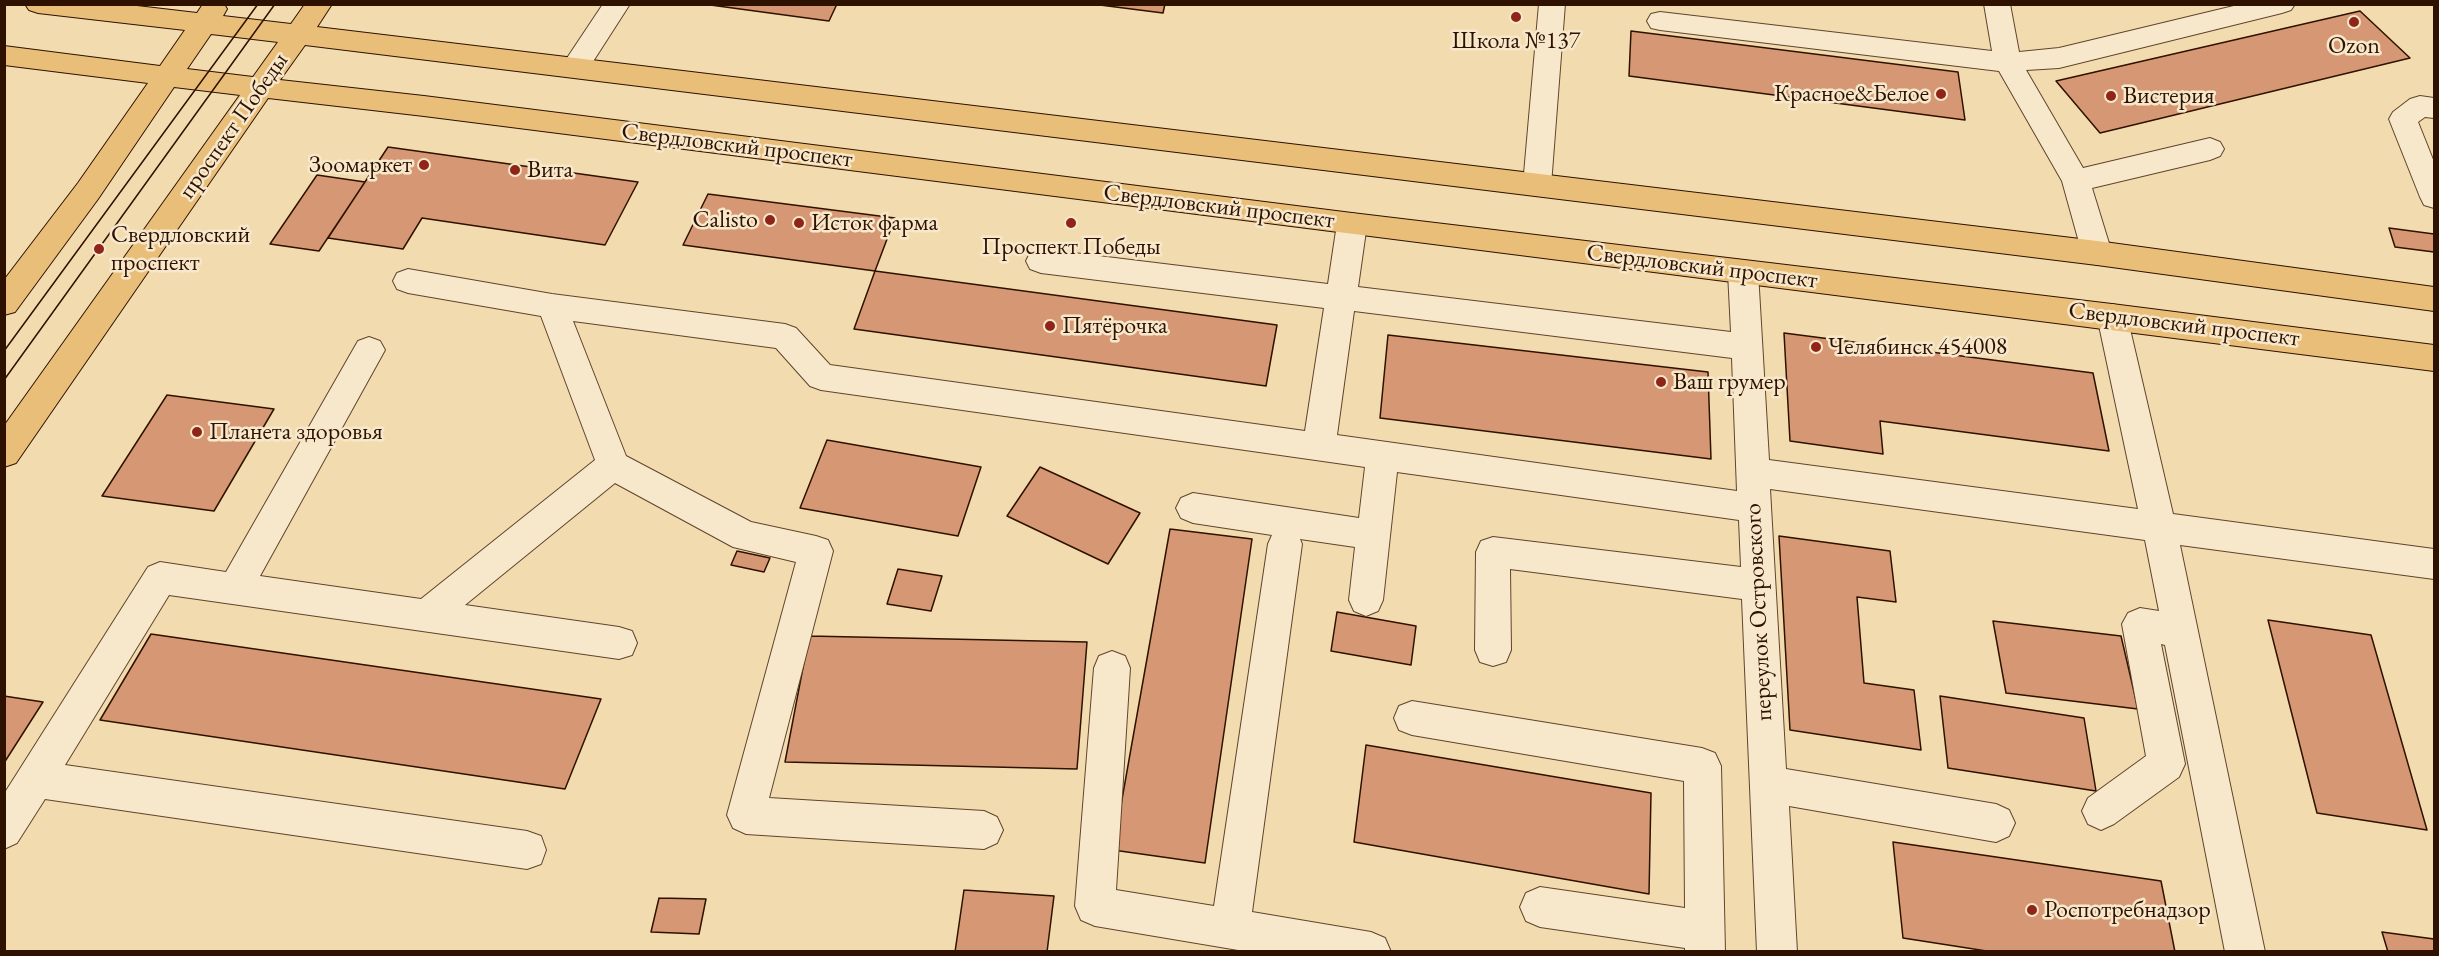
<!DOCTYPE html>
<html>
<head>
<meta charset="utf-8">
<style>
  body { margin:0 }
  #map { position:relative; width:2439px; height:956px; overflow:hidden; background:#f2dcaf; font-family:"EB Garamond",serif }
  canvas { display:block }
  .frame { position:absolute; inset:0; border:6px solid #2f1100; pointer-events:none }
</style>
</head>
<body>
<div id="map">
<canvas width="2439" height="956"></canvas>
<div class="frame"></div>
</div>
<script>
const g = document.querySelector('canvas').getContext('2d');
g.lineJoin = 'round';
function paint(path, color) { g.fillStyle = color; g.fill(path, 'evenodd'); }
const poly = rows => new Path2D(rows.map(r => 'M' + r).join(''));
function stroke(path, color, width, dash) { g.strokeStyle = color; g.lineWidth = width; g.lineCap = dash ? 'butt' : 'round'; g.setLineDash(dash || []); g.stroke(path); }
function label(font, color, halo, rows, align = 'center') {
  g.font = font + ' "EB Garamond",serif'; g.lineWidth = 5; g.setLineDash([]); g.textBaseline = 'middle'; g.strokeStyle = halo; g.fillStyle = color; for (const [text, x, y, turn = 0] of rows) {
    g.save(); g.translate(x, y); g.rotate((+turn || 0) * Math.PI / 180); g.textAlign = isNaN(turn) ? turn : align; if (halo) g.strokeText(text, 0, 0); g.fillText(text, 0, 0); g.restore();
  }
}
const building = poly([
  [703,4,837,4,829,21,703,4],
  [1092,4,1165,4,1163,13,1092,4],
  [2360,11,2410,58,2100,133,2056,81,2360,11],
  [1631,31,1958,72,1965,120,1629,76,1631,31],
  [388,147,638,182,605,245,422,218,403,249,328,238,388,147],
  [317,175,365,182,319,251,270,244,317,175],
  [708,194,895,218,875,271,683,245,708,194],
  [2389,228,2434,234,2434,252,2395,247,2389,228],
  [875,271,1277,325,1266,386,854,329,875,271],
  [1784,333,2093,373,2109,451,1880,421,1883,454,1790,441,1784,333],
  [1388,335,1708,372,1711,459,1380,418,1388,335],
  [167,395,274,409,214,511,102,496,167,395],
  [827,440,981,467,958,536,800,508,827,440],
  [1040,467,1140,513,1108,564,1007,516,1040,467],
  [1170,529,1252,539,1205,863,1113,850,1170,529],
  [1779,536,1890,551,1896,602,1857,597,1864,683,1914,690,1921,750,1790,730,1779,536],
  [737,551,770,558,764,572,731,565,737,551],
  [898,569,942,576,931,611,887,604,898,569],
  [1337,612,1416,626,1411,665,1331,651,1337,612],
  [2268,620,2371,635,2427,830,2317,813,2268,620],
  [1993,621,2121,636,2138,709,2006,693,1993,621],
  [151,634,601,699,565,789,100,720,151,634],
  [809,636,1087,642,1077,769,785,762,809,636],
  [4,696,43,702,4,763,4,696],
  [1940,696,2084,718,2096,791,1948,768,1940,696],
  [1366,745,1651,793,1649,894,1354,842,1366,745],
  [1893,842,2161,881,2175,952,1993,952,1903,938,1893,842],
  [964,890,1054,896,1047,952,955,952,964,890],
  [659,898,706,899,699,934,651,932,659,898],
  [2382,932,2434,939,2434,952,2388,952,2382,932]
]);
paint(building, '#d69874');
stroke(building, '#2f1100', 1.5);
const minor = poly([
  [603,4,630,4,585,74,575,77,565,74,561,67,603,4],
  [1539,4,1565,4,1551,185,1547,193,1537,196,1527,193,1523,185,1539,4],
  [1984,4,2010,4,2019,52,2059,48,2242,4,2295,4,2291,10,2282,13,2059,68,2026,70,2083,168,2210,138,2220,142,2224,149,2220,156,2210,160,2092,188,2112,253,2108,261,2097,265,2086,261,2082,253,2062,181,1999,71,1660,30,1651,28,1647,21,1651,14,1660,12,1992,51,1984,4],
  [2420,96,2434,98,2434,118,2425,117,2418,122,2434,162,2434,208,2424,205,2420,197,2389,119,2393,112,2410,99,2420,96],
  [1352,213,1362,216,1367,224,1358,287,1731,332,1728,272,1732,264,1743,260,1754,264,1758,272,1769,460,2138,509,2097,316,2101,307,2112,304,2123,307,2127,316,2173,514,2434,549,2434,579,2180,545,2265,952,2225,952,2165,645,2161,644,2185,764,2179,777,2114,824,2101,830,2088,824,2082,811,2088,798,2146,756,2122,624,2128,613,2140,608,2159,611,2145,540,1770,489,1786,769,1996,804,2009,810,2015,823,2009,836,1996,842,1789,806,1797,952,1757,952,1742,599,1510,569,1511,650,1506,662,1493,666,1480,662,1475,650,1476,552,1481,541,1493,537,1741,567,1739,520,1397,472,1383,600,1378,611,1366,616,1354,611,1349,600,1355,547,1300,539,1302,544,1252,912,1371,932,1385,938,1391,952,1250,952,1095,926,1081,920,1075,906,1094,668,1099,656,1112,651,1125,656,1130,668,1116,890,1214,906,1268,544,1272,535,1193,523,1181,518,1176,508,1181,498,1193,493,1359,518,1365,467,821,390,810,386,776,348,573,321,626,456,751,522,816,536,828,540,833,551,769,798,984,811,997,817,1003,830,997,843,984,849,746,834,733,828,727,815,796,562,733,547,615,483,465,605,619,627,632,631,637,643,632,655,619,659,169,595,65,765,527,831,541,836,546,850,541,864,527,869,45,799,17,843,4,849,4,794,148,567,160,562,226,572,358,341,369,337,380,341,385,350,260,576,421,599,595,460,541,316,408,293,397,289,393,281,397,273,408,269,552,294,785,324,796,328,830,365,1305,431,1324,308,1041,273,1030,269,1026,261,1030,253,1041,249,1328,284,1337,224,1342,216,1352,213],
  [1354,311,1732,358,1737,491,1337,435,1354,311],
  [1412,701,1702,748,1715,753,1721,766,1725,952,1685,952,1685,948,1540,927,1526,921,1520,907,1526,893,1540,887,1685,908,1684,781,1412,735,1399,730,1394,718,1399,706,1412,701]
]);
const major = poly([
  [25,4,120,4,197,13,203,4,224,4,227,9,223,16,291,24,305,4,332,4,317,27,2097,241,2434,287,2434,311,2097,265,305,45,280,80,424,96,1352,213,2112,304,2434,345,2434,371,424,116,268,98,16,463,4,467,4,426,240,95,174,87,98,199,15,312,4,315,4,280,78,183,148,83,4,65,4,46,160,66,185,30,38,13,29,10,25,4],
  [211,34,278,42,253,77,187,69,211,34]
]);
stroke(minor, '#60442c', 2);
stroke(major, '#2f1100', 2);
paint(minor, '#f7e8cb');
paint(major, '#e9be78');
stroke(poly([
  [4,351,258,4],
  [4,380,275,4]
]), '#2f1100', 1.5);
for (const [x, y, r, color] of [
  [1516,17,6,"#8f2418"],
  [2354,22,6,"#8f2418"],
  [1941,94,6,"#8f2418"],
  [2111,96,6,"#8f2418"],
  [424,165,6,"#8f2418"],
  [515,170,6,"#8f2418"],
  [770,220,6,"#8f2418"],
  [799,223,6,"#8f2418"],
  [1071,223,6,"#8f2418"],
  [99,249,6,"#8f2418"],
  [1050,326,6,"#8f2418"],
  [1816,347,6,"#8f2418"],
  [1661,382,6,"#8f2418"],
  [197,432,6,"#8f2418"],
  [2032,910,6,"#8f2418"]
]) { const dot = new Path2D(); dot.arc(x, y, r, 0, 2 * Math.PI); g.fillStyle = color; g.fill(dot); stroke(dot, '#f7e8cb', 2); }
label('24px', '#2f1100', '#f7e8cb', [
  ["Школа №137",1516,41,"center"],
  ["Ozon",2354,46,"center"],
  ["Красное&Белое",1929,94,"right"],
  ["Вистерия",2123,96],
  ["Зоомаркет",412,165,"right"],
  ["Вита",527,170],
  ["Calisto",758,220,"right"],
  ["Исток фарма",811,223],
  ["Свердловский",111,235],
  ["проспект",111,263],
  ["Проспект Победы",1071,247,"center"],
  ["Пятёрочка",1062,326],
  ["Челябинск 454008",1828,347],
  ["Ваш грумер",1673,382],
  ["Планета здоровья",209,432],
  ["Роспотребнадзор",2044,910]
], 'left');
label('24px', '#2f1100', '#f7e8cb', [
  ["проспект Победы",234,126,-55],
  ["Свердловский проспект",737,146,7],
  ["Свердловский проспект",1219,207,7],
  ["Свердловский проспект",1702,267,7],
  ["Свердловский проспект",2184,325,7],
  ["переулок Островского",1759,612,-93]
]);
</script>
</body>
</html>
